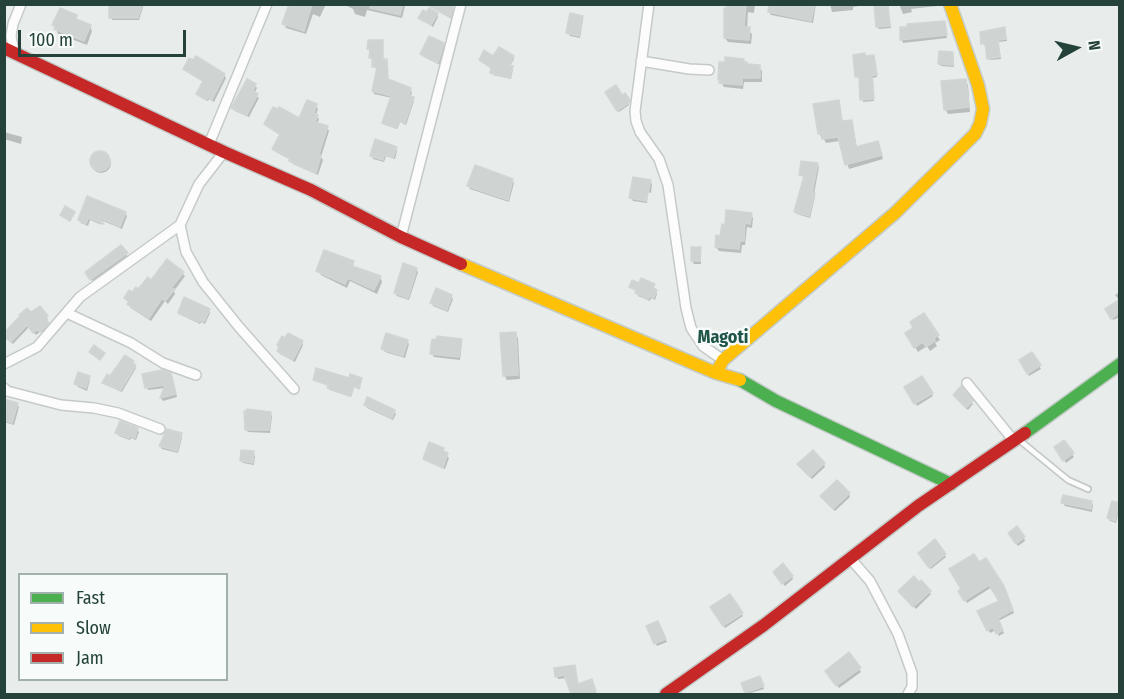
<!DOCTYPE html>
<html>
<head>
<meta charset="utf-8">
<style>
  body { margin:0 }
  #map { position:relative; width:1124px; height:699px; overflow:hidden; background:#e8edeb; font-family:"Fira Sans Condensed",sans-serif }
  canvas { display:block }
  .frame { position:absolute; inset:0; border:6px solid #24423a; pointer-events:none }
  .legend { position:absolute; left:18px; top:573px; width:210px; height:108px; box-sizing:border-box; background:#f7fbf9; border:2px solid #a3b1ad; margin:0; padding:8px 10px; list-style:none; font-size:18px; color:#24423a }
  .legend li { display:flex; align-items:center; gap:12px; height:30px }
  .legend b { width:30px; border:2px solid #a3b1ad }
  .north { position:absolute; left:1046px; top:18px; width:60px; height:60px; -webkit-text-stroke:4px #f7fbf9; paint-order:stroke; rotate:82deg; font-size:16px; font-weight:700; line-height:24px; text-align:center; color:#24423a }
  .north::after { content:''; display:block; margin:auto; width:21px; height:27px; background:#24423a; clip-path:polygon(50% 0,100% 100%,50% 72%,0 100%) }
  .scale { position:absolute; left:18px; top:30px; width:168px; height:27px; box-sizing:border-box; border:3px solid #24423a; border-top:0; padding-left:8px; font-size:18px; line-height:21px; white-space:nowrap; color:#24423a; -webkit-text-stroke:4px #f7fbf9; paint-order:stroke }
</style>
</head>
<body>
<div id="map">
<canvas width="1124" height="699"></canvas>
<div class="frame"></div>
<ul class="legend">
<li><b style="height:8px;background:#4caf50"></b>Fast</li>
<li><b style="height:8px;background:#ffc107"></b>Slow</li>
<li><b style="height:8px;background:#c62828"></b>Jam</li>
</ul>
<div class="north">N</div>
<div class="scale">100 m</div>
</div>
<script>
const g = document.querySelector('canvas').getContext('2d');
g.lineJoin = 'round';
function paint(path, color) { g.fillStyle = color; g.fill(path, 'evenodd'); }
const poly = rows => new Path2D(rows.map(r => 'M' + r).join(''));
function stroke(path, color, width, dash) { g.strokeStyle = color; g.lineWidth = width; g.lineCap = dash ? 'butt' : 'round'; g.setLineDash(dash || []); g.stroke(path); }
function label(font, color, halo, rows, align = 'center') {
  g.font = font + ' "Fira Sans Condensed",sans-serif'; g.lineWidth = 5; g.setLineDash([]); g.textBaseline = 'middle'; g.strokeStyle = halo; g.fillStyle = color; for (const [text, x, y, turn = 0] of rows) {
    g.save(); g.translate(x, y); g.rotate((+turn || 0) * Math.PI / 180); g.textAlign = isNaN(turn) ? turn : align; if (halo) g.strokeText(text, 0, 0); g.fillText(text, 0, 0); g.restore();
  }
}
paint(poly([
  [110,4,144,4,139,20,112,20],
  [294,4,326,4,320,17,313,14,306,34,286,28,284,23],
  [343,4,404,4,405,6,402,18,367,10,365,17,355,14,353,9],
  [728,4,755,4,754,13,748,12,747,29,752,34,751,44,728,42,725,38],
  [771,4,816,4,813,23,771,15,769,12],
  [830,4,859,4,859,6,853,7,853,10,832,12],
  [899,4,937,4,937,6,911,9,912,12,903,14],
  [452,8,454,11,452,19,439,12,437,9],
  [888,13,891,28,879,29,877,27],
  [428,14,437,14,438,17,433,27,420,18],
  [76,16,79,22,90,26,92,31,87,45,58,34,54,24],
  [582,17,583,20,580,38,570,36,568,33],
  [944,23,947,38,903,43,902,40],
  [1005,31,1007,41,998,42,1001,59,990,60,987,45,984,45,983,43],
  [382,42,383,61,387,61,388,63,388,81,410,89,412,92,410,98,414,101,406,125,400,122,397,129,385,125,384,123,392,98,374,94,373,91,378,69,374,67,369,48],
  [443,44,445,47,440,65,424,57,422,54],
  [953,53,954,67,941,66,939,63],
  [874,56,877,77,873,78,874,101,863,102,861,79,857,77],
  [513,57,514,59,510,66,513,69,511,79,493,75,493,69,480,60],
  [745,63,759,67,762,71,762,82,744,82,743,89,724,87,719,79],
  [185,69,224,75,226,78,214,102,209,99,208,101,199,96,198,94,204,82],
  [965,81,968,85,970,112,948,114,945,109],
  [255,85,257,88,254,94,259,98,249,117,235,111,233,108],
  [607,92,621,97,624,95,629,105,619,112],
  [838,101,843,123,851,122,853,126,857,148,879,147,883,159,849,169,840,141,826,143,823,137,821,137,819,133],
  [316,106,318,109,316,115,319,119,317,124,327,128,329,131,321,157,323,160,318,175,293,164,291,160,276,152,274,149,281,136,268,127,266,124,300,121],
  [4,132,22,137,21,144,4,139],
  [396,148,397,151,395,159,386,156,384,162,373,159,372,156],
  '91 163a10 10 0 1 1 20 0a10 10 0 1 1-20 0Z',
  [817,164,819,167,814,194,815,197,810,218,797,214,796,212,805,178,801,175],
  [512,180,514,183,509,202,470,189,469,186],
  [650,181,652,184,651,193,648,192,647,203,633,201,631,198],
  [88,198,125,213,127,216,122,229,96,218,102,225,90,220,88,226,81,223,79,220],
  [751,214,753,218,752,228,747,227,745,245,742,245,741,253,719,251,716,247,726,226],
  [121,247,128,257,93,282,87,272],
  [700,249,701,264,694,264,692,261],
  [353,263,354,269,380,277,382,282,377,294,350,281,347,288,321,275,318,271],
  [416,269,418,272,409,300,397,296,395,293],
  [182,273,185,276,174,291,175,294,168,304,165,301,151,321,131,308,126,299,151,282],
  [640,285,654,285,654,290,657,294,655,300,651,298,650,301,638,296,637,292,631,287],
  [1120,292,1120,301,1115,295],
  [451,296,453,299,448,312,433,306,432,303],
  [1120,302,1120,317,1113,320,1107,310],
  [209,310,210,313,205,324,201,322,200,324,181,315,179,312],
  [31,315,46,317,48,319,45,321,49,327,43,334,41,331,36,335,29,327,13,344,6,338],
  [923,315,940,340,935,343,937,346,930,351,927,346,918,352,907,334,915,328],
  [515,333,518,338,520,379,507,380,504,375],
  [461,340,462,343,460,360,434,357,432,354],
  [407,341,409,344,405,358,385,352,383,349],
  [302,342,303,345,295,362,280,354,278,351],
  [1032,354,1041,369,1029,376,1021,361],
  [133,362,136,368,122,392,106,385,104,382],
  [89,378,90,380,87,391,78,387,76,384],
  [172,378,177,397,163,401,161,398,165,388,148,390,147,387],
  [922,378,933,396,917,406,906,387],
  [361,379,360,389,354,387,351,397,330,390,329,386,315,380],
  [956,398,971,402,973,404,968,410],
  [4,401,17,404,19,407,14,425,4,422],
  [366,405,394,411,396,414,393,420,367,408],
  [270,413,272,416,270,433,248,432,246,430],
  [137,429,139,432,136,440,131,438,130,440,119,436,117,433],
  [181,435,182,438,178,453,162,449,160,446],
  [1064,442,1074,457,1066,463,1056,448],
  [443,449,444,453,449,458,445,469,426,461,425,459],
  [253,453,255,456,254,465,243,463,241,460],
  [824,464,825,467,812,479,801,467],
  [849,494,850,497,835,511,823,499],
  [1091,502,1093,505,1092,512,1065,506,1063,503],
  [1113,503,1120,505,1116,523,1110,521,1108,518],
  [1011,536,1024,538,1025,541,1018,546],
  [934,541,946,557,931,569,920,553],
  [951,570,1005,591,1014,613,998,621,1004,633,999,636,996,630,990,633,979,612,1001,602,992,587,967,603,960,592,963,590],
  [776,575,792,577,793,579,785,586],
  [930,592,931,594,916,609,902,594],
  [730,596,743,616,725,628,712,608],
  [657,622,667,642,657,646,648,627],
  [575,669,578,685,592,683,596,694,573,694,567,678,558,679,557,676],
  [859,669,861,672,839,688,827,671],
  [761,681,764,689,747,694,743,684]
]), '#0003');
const building = poly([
  [289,4,312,4,304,31,282,24,289,4],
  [371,4,403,4,400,15,370,8,371,4],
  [426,4,449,4,453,7,451,17,426,4],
  [727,4,746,4,744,27,750,27,749,40,724,38,724,8,726,9,727,4],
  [769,4,815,4,811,21,768,12,769,4],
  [874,4,888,4,890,26,876,27,874,4],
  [109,5,142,5,138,18,109,18,109,5],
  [60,8,77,15,76,19,91,25,84,41,54,29,55,26,52,25,60,8],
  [429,8,438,13,431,25,418,18,423,10,427,12,429,8],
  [570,13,583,16,579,36,566,33,570,13],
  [945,21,947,35,900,40,900,27,907,27,907,24,945,21],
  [1005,27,1006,39,998,40,1000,57,987,59,985,43,981,44,980,32,1005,27],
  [429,36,444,43,438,63,420,54,429,36],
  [368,40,383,40,383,59,387,59,388,79,411,88,409,96,414,97,405,123,399,121,396,128,382,123,391,96,372,91,377,67,372,67,372,58,369,58,370,49,367,49,368,40],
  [499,47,514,56,509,65,513,66,510,78,490,73,491,68,479,60,484,50,493,56,499,47],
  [939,51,953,52,953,65,938,64,939,51],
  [865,53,865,56,874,55,877,75,872,75,874,99,860,100,859,77,855,77,853,55,865,53],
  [196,56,225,74,212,100,208,97,206,100,196,94,203,81,183,69,189,58,193,60,196,56],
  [725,57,744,59,744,62,747,62,747,64,760,65,760,78,742,78,742,85,719,83,720,80,718,80,719,62,725,62,725,57],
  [247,79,256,84,253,91,258,94,247,115,231,108,247,79],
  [966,79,969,107,944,110,941,81,966,79],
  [616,85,622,95,625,93,630,100,629,103,617,111,605,92,616,85],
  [307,100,317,104,314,113,318,115,315,122,328,126,319,154,321,155,316,173,289,161,290,158,272,149,280,134,264,124,273,107,278,109,279,107,299,118,307,100],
  [839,100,842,121,852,120,856,147,878,141,882,155,845,165,838,137,822,139,821,133,818,134,813,104,839,100],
  [375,139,397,147,393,158,384,155,383,160,370,156,375,139],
  '90 161a10 10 0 1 1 20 0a10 10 0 1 1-20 0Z',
  [801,161,818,163,812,193,815,193,809,216,794,212,804,176,799,175,801,161],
  [475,165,513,179,508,200,467,186,475,165],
  [633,177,651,180,646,201,629,198,633,177],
  [87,196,126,212,120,227,98,217,104,224,88,218,86,224,78,220,87,196],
  [65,206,75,212,70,221,60,215,65,206],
  [726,210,752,213,750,224,745,223,744,241,740,241,739,249,715,247,716,235,720,236,722,224,725,225,726,210],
  [121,245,128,253,90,280,85,272,121,245],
  [691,247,701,247,700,261,691,261,691,247],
  [324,250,354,261,352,266,381,276,374,290,348,278,345,284,316,271,324,250],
  [167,259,184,272,171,288,175,289,165,301,162,298,149,318,127,304,129,302,124,298,129,290,132,292,136,287,138,289,148,277,151,280,167,259],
  [403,263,417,268,408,298,394,293,403,263],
  [641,278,655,284,653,288,657,290,654,298,650,296,648,299,635,293,636,290,629,287,632,280,639,283,641,278],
  [436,288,452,295,447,310,430,303,436,288],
  [184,297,210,309,204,322,200,320,199,322,178,313,184,297],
  [1119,300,1119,313,1111,319,1105,309,1119,300],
  [40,306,48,316,45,318,49,323,40,332,38,329,33,333,27,325,11,342,4,337,4,333,20,316,19,315,27,308,31,312,40,306],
  [924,313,939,335,934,338,935,341,926,347,923,342,914,348,905,333,913,328,910,322,924,313],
  [516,332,518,375,503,376,500,333,516,332],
  [288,333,303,341,293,360,277,351,279,347,277,345,282,336,285,338,288,333],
  [386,333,408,340,403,356,381,349,386,333],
  [437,336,462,339,459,357,430,354,432,339,436,340,437,336],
  [94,345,105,353,100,360,89,352,94,345],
  [1032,352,1041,365,1027,374,1019,360,1032,352],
  [125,355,134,361,133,363,136,365,121,390,102,383,107,374,110,376,125,355],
  [316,368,349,378,350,374,362,378,359,389,354,386,351,396,327,388,328,385,313,380,316,368],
  [162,370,171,373,176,394,160,398,165,385,145,388,142,374,162,370],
  [78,372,90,376,86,388,74,384,78,372],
  [922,376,933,393,914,404,904,387,922,376],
  [961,386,973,401,966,408,953,395,961,386],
  [367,397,395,410,392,418,364,405,367,397],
  [4,399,18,403,12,423,4,420,4,399],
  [247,409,271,412,269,430,245,430,244,411,246,411,247,409],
  [120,421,138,428,135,438,130,436,129,438,115,433,120,421],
  [167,429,182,433,177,451,159,446,167,429],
  [1064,440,1074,453,1063,461,1054,447,1064,440],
  [429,442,444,448,443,451,448,453,443,468,423,459,429,442],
  [241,450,254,451,253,463,240,461,241,450],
  [813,450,825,463,810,477,797,464,813,450],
  [837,480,850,493,833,509,820,496,837,480],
  [1063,495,1092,501,1091,509,1061,503,1063,495],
  [1112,501,1119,503,1115,521,1107,518,1112,501],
  [1017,526,1025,537,1016,544,1008,533,1017,526],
  [935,539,946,554,929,568,918,553,935,539],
  [974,554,979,562,986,558,1004,586,1013,610,998,618,1003,630,996,634,993,627,987,631,977,611,999,601,989,585,964,601,958,591,961,589,949,569,974,554],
  [783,563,793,576,782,584,773,572,783,563],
  [914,576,919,582,921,580,931,591,913,607,898,591,914,576],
  [730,594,743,613,723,626,710,607,730,594],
  [658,621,666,639,654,644,646,626,658,621],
  [849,652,861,668,836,686,825,671,849,652],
  [575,665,578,684,592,679,596,691,586,694,571,694,564,675,555,677,554,668,575,665],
  [760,676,764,686,745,693,741,683,760,676]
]);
paint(building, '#cfd4d2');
stroke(building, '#d1d6d4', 1.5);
const lane = poly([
  [1018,439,1068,480,1088,489]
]);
const street = poly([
  [649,4,635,111,636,121,640,132,659,159,668,185,686,308,691,328,703,346,723,360],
  [14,52,11,36,13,24,21,4],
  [641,61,689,69,709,70],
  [209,144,267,4],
  [180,225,186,252,203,282,239,327,294,389],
  [401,237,461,4],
  [67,313,131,343,163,363,196,375],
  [4,364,37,347,80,297,180,225,199,184,224,152],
  [967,383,1014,441],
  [4,388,7,391,61,405,94,408,118,413,160,429],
  [850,558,870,581,898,634,912,673,912,687,908,694]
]);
const fast = poly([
  [740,380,776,401,951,484],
  [1025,433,1120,364]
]);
const slow = poly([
  [461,264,716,373,740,380],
  [716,373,723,360,895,213,975,134,980,124,983,109,978,85,950,4]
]);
const jam = poly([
  [4,48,224,152,311,190,401,237,461,264],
  [666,694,764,625,918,506,1025,433]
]);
stroke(lane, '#c5cac8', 8);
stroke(street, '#c5cac8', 12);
stroke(fast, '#c3cbc8', 15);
stroke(slow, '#c3cbc8', 15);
stroke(jam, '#c3cbc8', 15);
stroke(lane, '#fcfcfc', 4.5);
stroke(street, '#fcfcfc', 9);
stroke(fast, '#4caf50', 12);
stroke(slow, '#ffc107', 12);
stroke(jam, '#c62828', 12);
label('bold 18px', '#1f5548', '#f7fbf9', [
  ["Magoti",723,338]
]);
</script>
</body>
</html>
